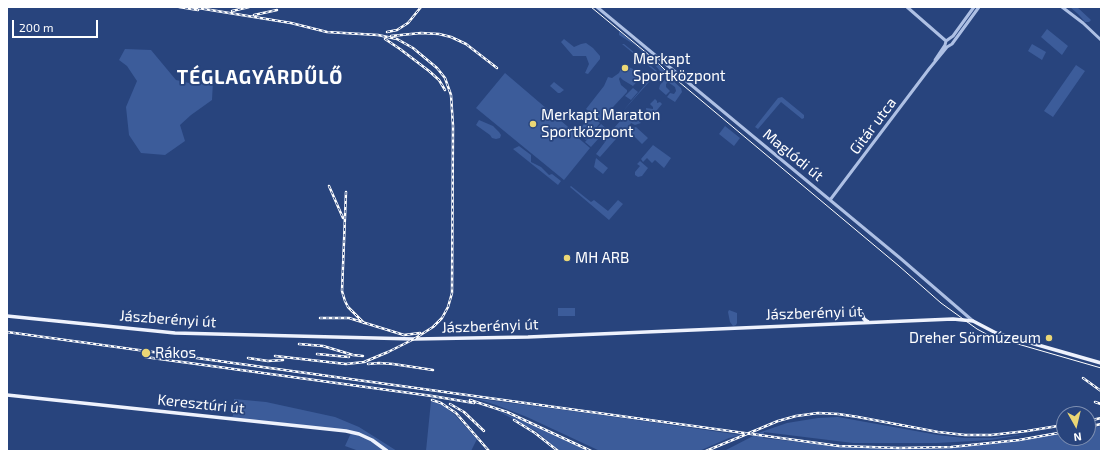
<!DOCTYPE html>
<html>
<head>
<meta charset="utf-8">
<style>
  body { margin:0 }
  #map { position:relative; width:1108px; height:458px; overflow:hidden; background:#28447d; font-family:"Exo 2",sans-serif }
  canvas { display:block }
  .frame { position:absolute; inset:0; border:8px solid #fff; pointer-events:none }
  .north { position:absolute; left:1056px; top:406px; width:40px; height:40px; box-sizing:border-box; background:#28447d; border:1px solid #7e8fb1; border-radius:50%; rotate:172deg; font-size:11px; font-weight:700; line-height:16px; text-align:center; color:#fff }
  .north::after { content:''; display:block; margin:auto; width:14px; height:18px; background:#ebd775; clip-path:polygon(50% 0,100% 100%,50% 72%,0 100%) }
  .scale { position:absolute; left:12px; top:20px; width:86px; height:18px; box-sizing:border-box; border:2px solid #fff; border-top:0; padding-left:5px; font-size:12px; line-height:14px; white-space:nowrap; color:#fff; -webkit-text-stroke:3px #28447d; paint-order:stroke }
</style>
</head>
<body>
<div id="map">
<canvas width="1108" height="458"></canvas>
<div class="frame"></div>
<div class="north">N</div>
<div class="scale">200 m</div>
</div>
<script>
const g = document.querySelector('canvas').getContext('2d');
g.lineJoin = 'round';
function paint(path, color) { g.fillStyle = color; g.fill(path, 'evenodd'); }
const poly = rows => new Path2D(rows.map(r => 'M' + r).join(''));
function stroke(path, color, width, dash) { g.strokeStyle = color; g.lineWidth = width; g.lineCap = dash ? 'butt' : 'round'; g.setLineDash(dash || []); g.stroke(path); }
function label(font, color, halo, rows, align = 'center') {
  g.font = font + ' "Exo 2",sans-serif'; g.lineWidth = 3.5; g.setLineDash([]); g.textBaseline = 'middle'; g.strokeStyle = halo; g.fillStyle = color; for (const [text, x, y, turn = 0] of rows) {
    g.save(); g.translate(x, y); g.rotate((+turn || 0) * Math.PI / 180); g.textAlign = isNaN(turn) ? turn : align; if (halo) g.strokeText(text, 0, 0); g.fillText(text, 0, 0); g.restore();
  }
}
paint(poly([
  [1070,7,1077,7,1091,20,1089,22,1085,22,1078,14],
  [1047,29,1068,46,1062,55,1041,37],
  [619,31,657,63,665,71,664,73,660,71,651,60,635,45,619,35],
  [564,39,574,47,581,44,586,43,593,48,600,56,600,59,588,74,585,73,589,64,586,56,573,56,561,42],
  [622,44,624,44,657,71,650,81,623,111,656,72],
  [1032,44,1046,52,1042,60,1028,51],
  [125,49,151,50,176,80,198,85,213,81,212,100,191,115,180,125,185,141,165,155,141,153,129,135,126,107,137,81,127,66,119,60],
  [623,64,635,70,642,76,633,86,623,80,620,77,619,79,621,85,627,90,627,92,600,121,586,109,604,86,608,77,612,78,619,73],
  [1076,65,1085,71,1053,117,1044,111],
  [505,73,574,132,576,136,590,148,564,180,476,108],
  [667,77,671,79,681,88,682,92,675,102,667,97,670,93,674,94,676,91,675,87,668,82,666,84,666,87,670,91,666,95,659,89,660,85],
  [554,82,564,90,560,93,558,93,550,86],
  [633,88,638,92,631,100,625,96],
  [782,97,804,115,804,118,802,119,781,102,758,129,755,127,778,98],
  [655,99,657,101,657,103,660,102,662,104,652,116,647,114,646,108,653,109,653,107,650,104],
  [626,114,630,114,641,123,635,125,631,123,625,132,623,131,600,157,596,154,605,142,603,141],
  [591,116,600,123,586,140,577,132],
  [479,120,493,126,499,132,501,135,500,138,496,139,492,138,490,135,476,125],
  [601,124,607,129,591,147,585,142],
  [725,126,740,138,734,146,719,134],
  [636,127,648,138,642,144,631,133,631,129],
  [653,145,671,158,664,168,655,160,652,163,647,158,643,162,641,159],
  [519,146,531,155,531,162,541,167,549,175,552,174,561,181,558,185,513,149],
  [596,158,608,168,603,174,594,167],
  [640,161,648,168,642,176,638,177,635,175,635,172,640,166,637,164],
  [571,186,591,202,594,200,608,211,618,200,623,204,609,220,570,187],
  [558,308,575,308,575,316,558,316],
  [729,310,737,313,737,323,736,325,733,326,730,322,728,312],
  [473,398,594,414,741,435,729,438,699,451,600,451,527,417,496,405],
  [234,399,266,402,335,417,359,427,397,451,359,451,345,446,351,433,225,417,233,416],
  [431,401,441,404,454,414,477,439,471,451,426,451],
  [494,409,525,422,589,451,560,451,536,431],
  [838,417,938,435,965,438,991,438,1027,434,991,440,937,443,853,443,764,432,763,438,844,447,895,449,942,449,991,444,1064,433,1064,438,1088,438,1088,429,1101,426,1101,451,724,451,761,432,787,423,818,418]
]), '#3c5c9a');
stroke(poly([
  [597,7,900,258,973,321],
  [907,7,946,41],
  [1062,7,1083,23,1101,40],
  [946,41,953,36,974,7],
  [935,60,945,45,946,41],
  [830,200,929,69,947,47,952,44,979,7]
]), '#aec0e4', 3);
stroke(poly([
  [862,314,864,319,868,322],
  [7,316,175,333,414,339,528,337,953,319,973,321,996,333,1101,363],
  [7,395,346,431,359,434,372,440,387,451]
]), '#eef2fd', 3.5);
stroke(poly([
  [591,7,655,60,666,71,899,266,941,303,977,329,990,336,1101,368]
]), '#fff', 1);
const rail = poly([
  [179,7,198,10],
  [192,7,291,23,327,32,378,35,397,39,413,48,437,68,445,78,451,95,453,126,452,293,448,307,442,318,433,327,414,339,388,352,364,362,346,364,275,356],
  [232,11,249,7],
  [254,15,277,10],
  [387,32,397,30,408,23,421,7],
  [391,36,421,33,439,34,451,37,466,44,497,68],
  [385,39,400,49,429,71,439,80,445,90],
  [329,186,343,218],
  [346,192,342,291,345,301,348,307,364,323],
  [320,318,349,318,404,335,420,333],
  [7,332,839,446,899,448,951,447,1019,440,1064,432],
  [299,344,323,346,353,355,363,356],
  [317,354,349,357],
  [145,357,432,396,474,403],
  [248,358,268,361,283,360],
  [368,364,379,363,393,364,433,370],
  [1083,378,1101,391],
  [432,400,441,403,456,413,489,451],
  [470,400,507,412,591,451],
  [1095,402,1101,404],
  [450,404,464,412,484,431],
  [514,420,535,433,558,451],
  [1088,421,1101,418],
  [1088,427,1101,424],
  [706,451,778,421,796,416,818,413,838,414,858,417,938,432,965,435,991,435,1027,431,1064,425]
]);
stroke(rail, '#fff', 2.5);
stroke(rail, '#28447d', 1, [3]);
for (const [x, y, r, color] of [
  [625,68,4,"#ebd775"],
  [533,124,4,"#ebd775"],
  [567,258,4,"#ebd775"],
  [1049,338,4,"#ebd775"],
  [146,353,5,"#ebd775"]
]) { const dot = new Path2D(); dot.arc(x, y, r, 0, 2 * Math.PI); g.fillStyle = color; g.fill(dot); stroke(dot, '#28447d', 1.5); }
label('15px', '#fff', '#28447d', [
  ["Merkapt",633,59],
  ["Sportközpont",633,76],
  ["Merkapt Maraton",541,115],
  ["Sportközpont",541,132],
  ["MH ARB",575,258],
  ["Dreher Sörmúzeum",1041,338,"right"],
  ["Rákos",155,353]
], 'left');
label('15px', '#fff', '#28447d', [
  ["Gitár utca",873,126,-53],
  ["Maglódi út",793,155,39],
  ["Jászberényi út",814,313,-2],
  ["Jászberényi út",168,319,4],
  ["Jászberényi út",490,326,-2],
  ["Keresztúri út",201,404,6]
]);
g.letterSpacing = '1px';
label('bold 19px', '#fff', '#28447d', [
  ["TÉGLAGYÁRDŰLŐ",260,78]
]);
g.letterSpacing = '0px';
</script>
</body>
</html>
